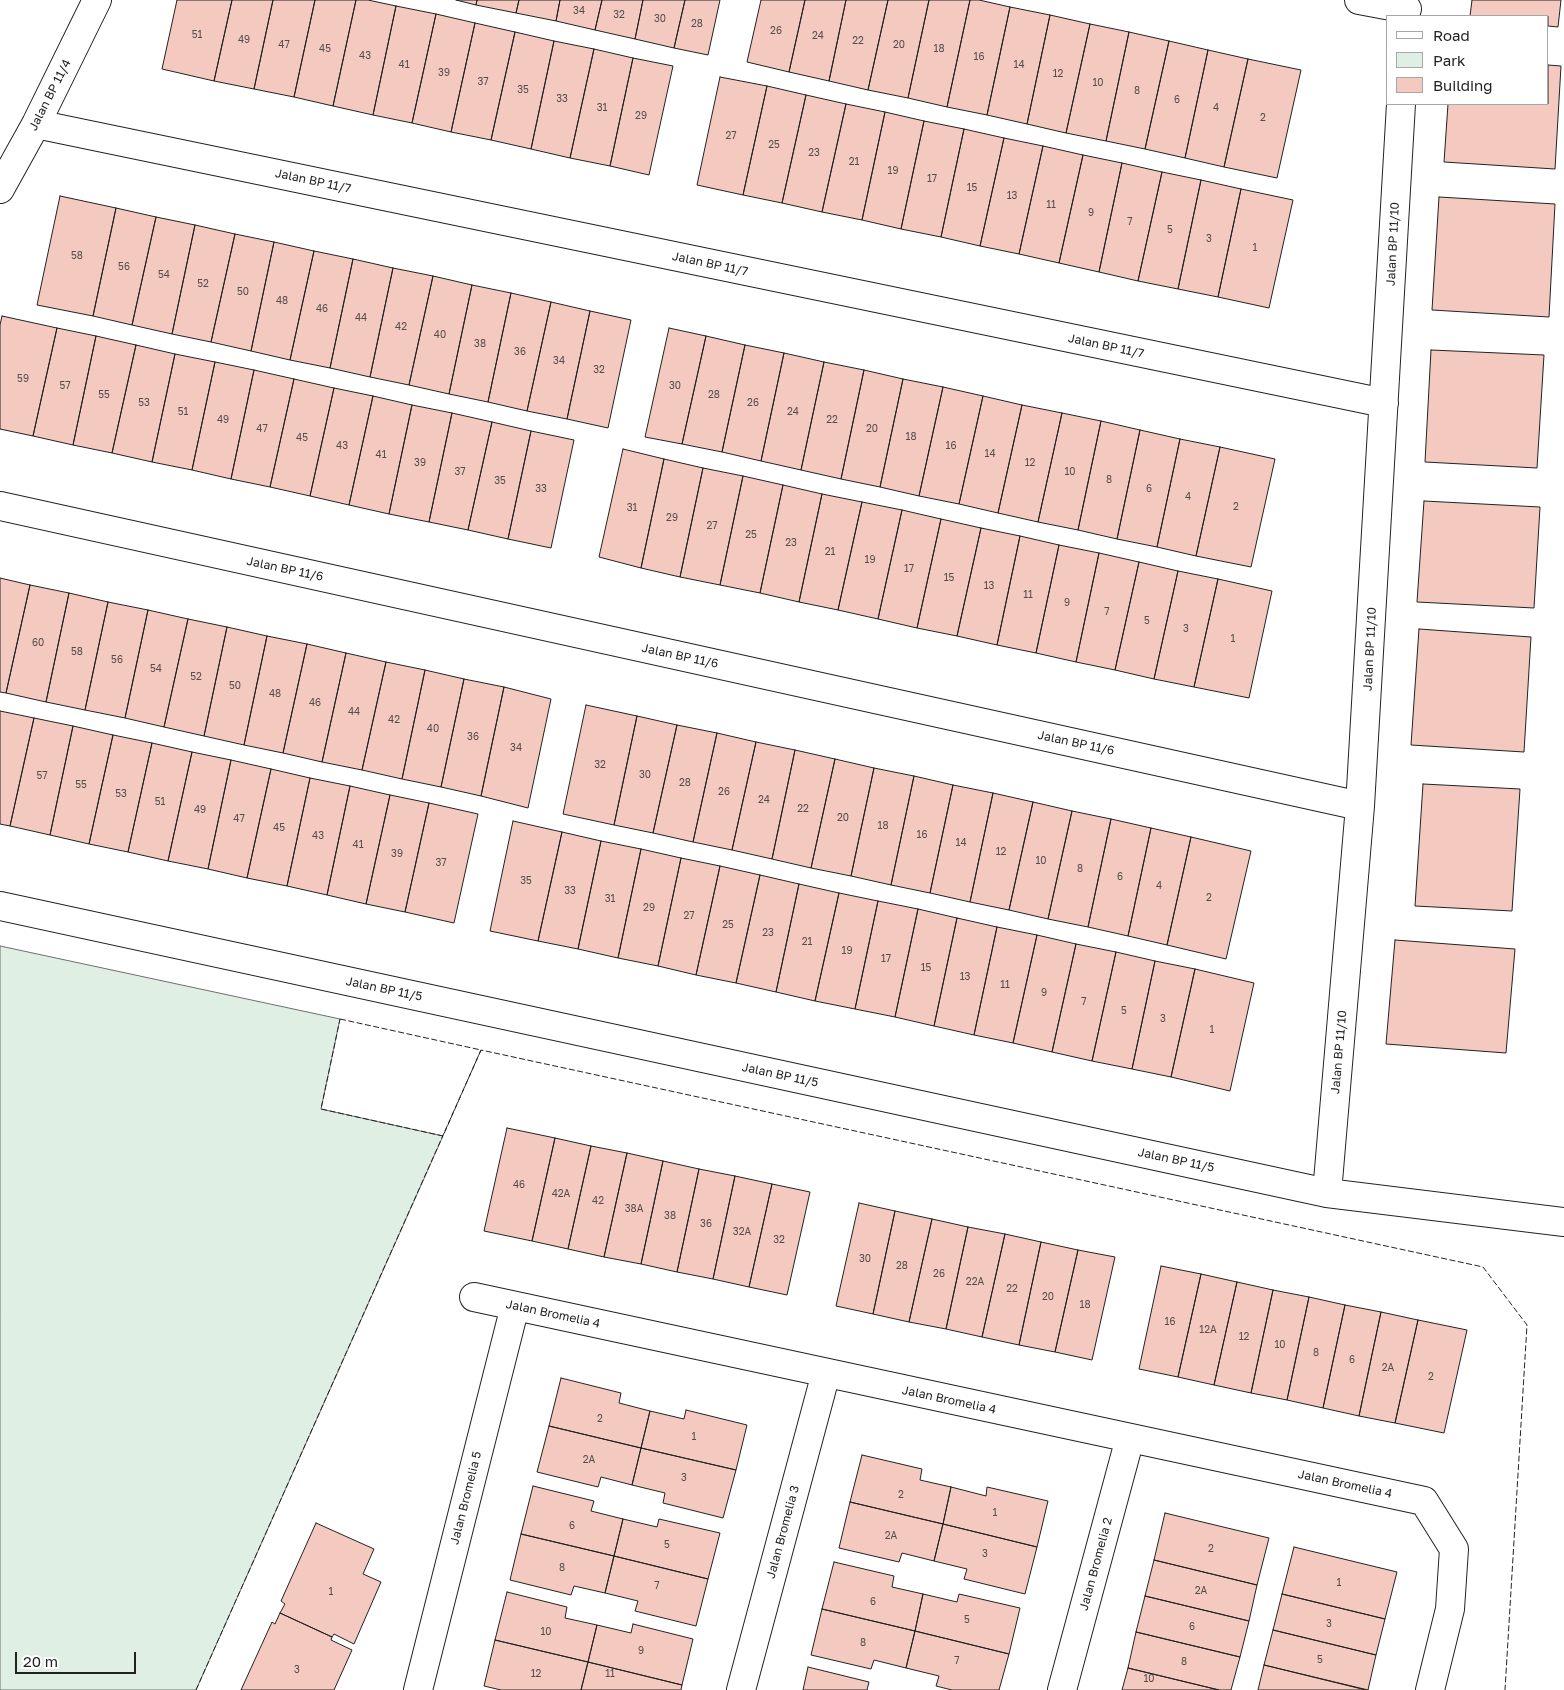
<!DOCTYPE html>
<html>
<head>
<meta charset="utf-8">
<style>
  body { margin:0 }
  #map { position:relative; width:1564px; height:1690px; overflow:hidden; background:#fff; font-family:"Golos Text",sans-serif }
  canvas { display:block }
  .legend { position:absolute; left:1386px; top:15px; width:162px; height:90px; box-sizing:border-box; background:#fff; border:1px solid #a7a7a7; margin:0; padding:6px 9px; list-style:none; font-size:15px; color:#222 }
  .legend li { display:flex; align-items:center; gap:10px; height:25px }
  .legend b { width:25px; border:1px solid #a7a7a7 }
  .scale { position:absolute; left:15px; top:1652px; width:121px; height:22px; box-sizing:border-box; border:2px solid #222; border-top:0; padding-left:6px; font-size:15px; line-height:18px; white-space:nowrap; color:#222; -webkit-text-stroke:4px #fff; paint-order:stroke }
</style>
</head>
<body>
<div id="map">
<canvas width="1564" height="1690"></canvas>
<ul class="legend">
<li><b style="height:6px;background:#fff"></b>Road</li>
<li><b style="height:14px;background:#e0efe3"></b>Park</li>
<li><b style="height:14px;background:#f3c9c0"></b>Building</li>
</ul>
<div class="scale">20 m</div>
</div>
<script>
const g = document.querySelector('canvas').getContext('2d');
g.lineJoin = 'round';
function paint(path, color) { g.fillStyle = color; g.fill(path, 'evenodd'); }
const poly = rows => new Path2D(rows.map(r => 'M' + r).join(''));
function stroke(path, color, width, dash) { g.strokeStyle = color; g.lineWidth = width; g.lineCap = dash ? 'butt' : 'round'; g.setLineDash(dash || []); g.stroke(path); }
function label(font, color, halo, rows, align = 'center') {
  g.font = font + ' "Golos Text",sans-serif'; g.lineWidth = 4; g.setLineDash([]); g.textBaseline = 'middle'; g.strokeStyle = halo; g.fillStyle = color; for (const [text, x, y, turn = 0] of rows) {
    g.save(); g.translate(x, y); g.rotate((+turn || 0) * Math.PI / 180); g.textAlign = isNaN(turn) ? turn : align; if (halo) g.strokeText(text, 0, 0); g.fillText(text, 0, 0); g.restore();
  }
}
const green = poly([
  [0,946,340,1019,321,1109,443,1136,196,1690,0,1690,0,946]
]);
paint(green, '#e0efe3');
stroke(green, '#6f6f6f', 1);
const building = poly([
  [177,0,232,0,214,81,162,69,177,0],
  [232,0,273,0,254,89,214,81,232,0],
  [273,0,315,0,294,97,254,89,273,0],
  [315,0,356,0,333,106,294,97,315,0],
  [356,0,368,0,396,6,373,115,333,106,356,0],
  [456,0,477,0,476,5,456,0],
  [477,0,519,0,516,13,476,5,477,0],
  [519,0,560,0,556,21,516,13,519,0],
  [560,0,602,0,595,30,556,21,560,0],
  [602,0,643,0,635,39,595,30,602,0],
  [643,0,685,0,674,48,635,39,643,0],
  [685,0,720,0,708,55,674,48,685,0],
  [761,0,805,0,789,72,747,62,761,0],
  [805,0,846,0,829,81,789,72,805,0],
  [846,0,888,0,868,90,829,81,846,0],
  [888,0,929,0,908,98,868,90,888,0],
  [929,0,970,0,947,107,908,98,929,0],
  [970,0,979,0,1010,7,987,115,947,107,970,0],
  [1472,0,1561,0,1558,27,1548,26,1548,16,1470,16,1472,0],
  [396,6,436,14,412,123,373,115,396,6],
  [1010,7,1050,15,1027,124,987,115,1010,7],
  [436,14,475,23,451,132,412,123,436,14],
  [1050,15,1090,24,1066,133,1027,124,1050,15],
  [475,23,515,32,491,140,451,132,475,23],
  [1090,24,1129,32,1106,141,1066,133,1090,24],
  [515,32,554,41,531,149,491,140,515,32],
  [1129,32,1169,41,1145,149,1106,141,1129,32],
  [554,41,594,49,570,158,531,149,554,41],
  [1169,41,1208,50,1185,158,1145,149,1169,41],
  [594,49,633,58,610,166,570,158,594,49],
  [1208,50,1248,59,1224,167,1185,158,1208,50],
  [633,58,673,66,649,175,610,166,633,58],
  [1248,59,1301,70,1277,178,1224,167,1248,59],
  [1548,65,1561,66,1555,169,1444,162,1448,104,1548,104,1548,65],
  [720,77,767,86,743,195,697,185,720,77],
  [767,86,806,95,782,203,743,195,767,86],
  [806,95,846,104,822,212,782,203,806,95],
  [846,104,885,112,862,220,822,212,846,104],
  [885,112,924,121,901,229,862,220,885,112],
  [924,121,964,129,941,237,901,229,924,121],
  [964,129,1004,138,980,246,941,237,964,129],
  [1004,138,1043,146,1019,254,980,246,1004,138],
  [1043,146,1083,155,1059,263,1019,254,1043,146],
  [1083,155,1122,163,1099,272,1059,263,1083,155],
  [1122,163,1162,172,1138,281,1099,272,1122,163],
  [1162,172,1201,180,1178,289,1138,281,1162,172],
  [1201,180,1241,189,1218,297,1178,289,1201,180],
  [1241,189,1293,200,1269,308,1218,297,1241,189],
  [60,196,116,208,93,316,37,305,60,196],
  [1439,197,1555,204,1549,317,1432,310,1439,197],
  [116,208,156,217,132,325,93,316,116,208],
  [156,217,195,225,172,334,132,325,156,217],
  [195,225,235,234,211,342,172,334,195,225],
  [235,234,274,242,251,351,211,342,235,234],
  [274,242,314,251,290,360,251,351,274,242],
  [314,251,353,259,330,368,290,360,314,251],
  [353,259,393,268,370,377,330,368,353,259],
  [393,268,433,276,409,385,370,377,393,268],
  [433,276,472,285,449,394,409,385,433,276],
  [472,285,511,293,488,402,449,394,472,285],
  [511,293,551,302,527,411,488,402,511,293],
  [551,302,590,311,567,419,527,411,551,302],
  [590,311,631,320,608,428,567,419,590,311],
  [2,316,57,328,33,436,0,429,0,325,2,316],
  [57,328,96,336,73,445,33,436,57,328],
  [669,328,706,336,682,444,645,437,669,328],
  [96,336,136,345,112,453,73,445,96,336],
  [706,336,745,345,722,452,682,444,706,336],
  [136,345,175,354,152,462,112,453,136,345],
  [745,345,784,353,761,461,722,452,745,345],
  [1431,350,1544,355,1537,468,1425,462,1431,350],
  [784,353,824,362,801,470,761,461,784,353],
  [175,354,215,362,192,470,152,462,175,354],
  [215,362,254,370,231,479,192,470,215,362],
  [824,362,864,370,841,479,801,470,824,362],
  [254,370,294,379,270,487,231,479,254,370],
  [864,370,903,379,880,487,841,479,864,370],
  [294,379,334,388,310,496,270,487,294,379],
  [903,379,943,387,919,496,880,487,903,379],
  [943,387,983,396,959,504,919,496,943,387],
  [334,388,373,396,349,505,310,496,334,388],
  [373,396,412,405,389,514,349,505,373,396],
  [983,396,1022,405,998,513,959,504,983,396],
  [412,405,452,413,429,522,389,514,412,405],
  [1022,405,1062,413,1038,522,998,513,1022,405],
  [452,413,492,422,468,530,429,522,452,413],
  [1062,413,1101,421,1078,530,1038,522,1062,413],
  [1101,421,1140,430,1117,539,1078,530,1101,421],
  [492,422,531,431,508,539,468,530,492,422],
  [1140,430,1180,439,1157,547,1117,539,1140,430],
  [531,431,574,440,551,548,508,539,531,431],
  [1180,439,1220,447,1196,556,1157,547,1180,439],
  [1220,447,1275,459,1251,567,1196,556,1220,447],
  [623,449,664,459,641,568,599,557,623,449],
  [664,459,703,468,680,577,641,568,664,459],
  [703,468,743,476,720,585,680,577,703,468],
  [743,476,783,485,760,593,720,585,743,476],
  [783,485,822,494,799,602,760,593,783,485],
  [822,494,862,502,838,610,799,602,822,494],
  [1424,501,1540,507,1534,608,1417,602,1424,501],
  [862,502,902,510,878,619,838,610,862,502],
  [902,510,941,519,917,628,878,619,902,510],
  [941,519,981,528,957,636,917,628,941,519],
  [981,528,1020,536,997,645,957,636,981,528],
  [1020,536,1059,545,1036,653,997,645,1020,536],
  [1059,545,1099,553,1076,662,1036,653,1059,545],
  [1099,553,1139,562,1115,670,1076,662,1099,553],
  [1139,562,1178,571,1154,679,1115,670,1139,562],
  [1178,571,1218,579,1194,687,1154,679,1178,571],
  [0,578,30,585,6,693,0,692,0,578],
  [1218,579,1272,591,1249,698,1194,687,1218,579],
  [30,585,69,593,46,702,6,693,30,585],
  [69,593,108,602,85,710,46,702,69,593],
  [108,602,148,610,125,718,85,710,108,602],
  [148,610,188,619,164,727,125,718,148,610],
  [188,619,227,627,204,736,164,727,188,619],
  [227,627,267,636,244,745,204,736,227,627],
  [1419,629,1531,637,1524,752,1411,745,1419,629],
  [267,636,307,644,283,753,244,745,267,636],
  [307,644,346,653,322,762,283,753,307,644],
  [346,653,386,662,362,770,322,762,346,653],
  [386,662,425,670,402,779,362,770,386,662],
  [425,670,464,679,441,787,402,779,425,670],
  [464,679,504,687,481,796,441,787,464,679],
  [504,687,551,699,528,808,481,796,504,687],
  [586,705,637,716,614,825,563,814,586,705],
  [0,711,34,718,10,826,0,824,0,711],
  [637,716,677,725,653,833,614,825,637,716],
  [34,718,73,726,50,835,10,826,34,718],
  [677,725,717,733,693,842,653,833,677,725],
  [73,726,113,735,89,844,50,835,73,726],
  [717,733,756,742,732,850,693,842,717,733],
  [113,735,152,743,128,852,89,844,113,735],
  [756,742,795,750,772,859,732,850,756,742],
  [152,743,192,752,168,861,128,852,152,743],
  [795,750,835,759,811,868,772,859,795,750],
  [192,752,231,760,208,869,168,861,192,752],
  [835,759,874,768,851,876,811,868,835,759],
  [231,760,271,769,247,878,208,869,231,760],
  [874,768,914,776,891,885,851,876,874,768],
  [271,769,310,778,287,886,247,878,271,769],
  [914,776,953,785,930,893,891,885,914,776],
  [310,778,350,786,327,895,287,886,310,778],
  [1423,784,1520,789,1512,911,1415,906,1423,784],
  [953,785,993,793,970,902,930,893,953,785],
  [350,786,390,795,366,904,327,895,350,786],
  [993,793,1033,802,1009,910,970,902,993,793],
  [390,795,429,803,405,912,366,904,390,795],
  [1033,802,1072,811,1048,919,1009,910,1033,802],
  [429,803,478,814,454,923,405,912,429,803],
  [1072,811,1111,819,1088,927,1048,919,1072,811],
  [1111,819,1151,828,1128,936,1088,927,1111,819],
  [513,821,562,832,538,941,490,931,513,821],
  [1151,828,1191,837,1167,945,1128,936,1151,828],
  [562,832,601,841,578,949,538,941,562,832],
  [1191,837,1251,851,1226,959,1167,945,1191,837],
  [601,841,641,849,618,958,578,949,601,841],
  [641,849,681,858,658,966,618,958,641,849],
  [681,858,720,866,696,975,658,966,681,858],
  [720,866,760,875,736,983,696,975,720,866],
  [760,875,799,884,776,992,736,983,760,875],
  [799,884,839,893,815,1001,776,992,799,884],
  [839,893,878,901,855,1009,815,1001,839,893],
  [878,901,918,909,895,1017,855,1009,878,901],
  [918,909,957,918,934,1026,895,1017,918,909],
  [957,918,997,927,974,1035,934,1026,957,918],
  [997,927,1037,935,1013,1043,974,1035,997,927],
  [1037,935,1076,944,1052,1052,1013,1043,1037,935],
  [1395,940,1515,949,1506,1053,1386,1044,1395,940],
  [1076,944,1116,952,1092,1061,1052,1052,1076,944],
  [1116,952,1155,961,1132,1069,1092,1061,1116,952],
  [1155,961,1195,969,1171,1077,1132,1069,1155,961],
  [1195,969,1254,983,1230,1091,1171,1077,1195,969],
  [507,1128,555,1138,532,1241,484,1231,507,1128],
  [555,1138,591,1146,568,1249,532,1241,555,1138],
  [591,1146,627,1153,604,1257,568,1249,591,1146],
  [627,1153,663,1161,641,1264,604,1257,627,1153],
  [663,1161,699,1169,677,1272,641,1264,663,1161],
  [699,1169,735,1176,713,1279,677,1272,699,1169],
  [735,1176,772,1184,749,1287,713,1279,735,1176],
  [772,1184,810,1192,787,1295,749,1287,772,1184],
  [859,1203,895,1211,873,1314,836,1306,859,1203],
  [895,1211,932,1219,909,1322,873,1314,895,1211],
  [932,1219,968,1227,946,1329,909,1322,932,1219],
  [968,1227,1005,1234,982,1337,946,1329,968,1227],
  [1005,1234,1041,1242,1019,1345,982,1337,1005,1234],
  [1041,1242,1078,1250,1055,1352,1019,1345,1041,1242],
  [1078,1250,1115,1257,1092,1360,1055,1352,1078,1250],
  [1161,1266,1201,1274,1178,1377,1139,1369,1161,1266],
  [1201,1274,1237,1282,1214,1385,1178,1377,1201,1274],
  [1237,1282,1273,1290,1251,1393,1214,1385,1237,1282],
  [1273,1290,1309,1297,1287,1400,1251,1393,1273,1290],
  [1309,1297,1345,1305,1323,1408,1287,1400,1309,1297],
  [1345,1305,1381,1312,1359,1416,1323,1408,1345,1305],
  [1381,1312,1418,1320,1395,1423,1359,1416,1381,1312],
  [1418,1320,1467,1330,1444,1433,1395,1423,1418,1320],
  [561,1378,621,1393,619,1403,650,1411,641,1448,549,1426,561,1378],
  [686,1410,747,1425,736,1470,641,1448,650,1411,684,1419,686,1410],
  [549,1426,641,1448,632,1485,601,1477,598,1487,537,1472,549,1426],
  [641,1448,736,1470,723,1518,663,1503,665,1493,632,1485,641,1448],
  [862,1455,922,1469,920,1480,951,1487,943,1524,850,1502,862,1455],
  [533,1486,594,1501,591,1511,623,1519,614,1556,521,1534,533,1486],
  [951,1487,986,1496,987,1487,1048,1501,1037,1547,943,1524,951,1487],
  [850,1502,943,1524,934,1561,902,1553,899,1562,839,1548,850,1502],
  [1165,1513,1269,1538,1257,1585,1154,1560,1165,1513],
  [623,1519,657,1527,659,1519,720,1533,708,1579,614,1556,623,1519],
  [316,1523,374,1549,363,1574,381,1582,354,1644,334,1634,332,1637,280,1613,285,1604,281,1601,316,1523],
  [943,1524,1037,1547,1025,1594,964,1579,967,1569,934,1561,943,1524],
  [521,1534,614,1556,605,1593,574,1586,571,1595,510,1580,521,1534],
  [1294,1547,1397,1572,1385,1619,1282,1594,1294,1547],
  [614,1556,708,1579,696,1626,635,1611,638,1601,605,1593,614,1556],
  [1154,1560,1257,1585,1249,1621,1145,1596,1154,1560],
  [834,1562,894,1576,892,1587,923,1594,915,1631,822,1609,834,1562],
  [507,1592,567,1607,565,1618,597,1625,588,1662,495,1640,507,1592],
  [923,1594,957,1602,959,1594,1020,1608,1009,1654,915,1631,923,1594],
  [1282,1594,1385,1619,1376,1655,1273,1630,1282,1594],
  [1145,1596,1249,1621,1240,1657,1136,1632,1145,1596],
  [822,1609,915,1631,906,1668,874,1660,871,1669,811,1655,822,1609],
  [280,1613,332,1637,331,1640,352,1650,334,1690,241,1690,272,1622,275,1624,280,1613],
  [633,1624,693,1639,682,1685,588,1662,597,1625,631,1633,633,1624],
  [1273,1630,1376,1655,1368,1690,1264,1665,1273,1630],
  [915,1631,1009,1654,999,1690,952,1690,936,1686,939,1676,906,1668,915,1631],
  [1136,1632,1240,1657,1231,1690,1219,1690,1128,1668,1136,1632],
  [495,1640,588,1662,581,1690,501,1690,484,1686,495,1640],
  [588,1662,682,1685,681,1690,581,1690,588,1662],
  [1264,1665,1366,1690,1258,1690,1264,1665],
  [808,1667,869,1682,867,1690,803,1690,808,1667],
  [1128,1668,1219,1690,1122,1690,1128,1668]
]);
paint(building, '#f3c9c0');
stroke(building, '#222', 1);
const minor = poly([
  [1359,0,1407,9],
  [36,124,1384,403],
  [0,189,36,124,97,0],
  [0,506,1360,806],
  [0,906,1327,1193,1564,1222],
  [1327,1193,1360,806,1401,104],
  [474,1297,1424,1501,1454,1549,1450,1609,1430,1690],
  [418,1690,515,1306],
  [741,1690,826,1373],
  [1062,1690,1130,1438]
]);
stroke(minor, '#222', 30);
stroke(minor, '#fff', 28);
stroke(poly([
  [340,1019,481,1050,443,1136,321,1109,340,1019],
  [196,1690,481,1050,1483,1267,1527,1325,1505,1690]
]), '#222', 1, [6, 2.5]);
label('10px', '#564c4a', null, [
  ["34",579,11],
  ["32",619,15],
  ["30",660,19],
  ["28",697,24],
  ["26",776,31],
  ["51",197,35],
  ["24",818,36],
  ["49",244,40],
  ["22",858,41],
  ["47",284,45],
  ["20",899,45],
  ["45",325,49],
  ["18",939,49],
  ["43",365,56],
  ["16",979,57],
  ["41",404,65],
  ["14",1019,65],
  ["39",444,73],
  ["12",1058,74],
  ["37",483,82],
  ["10",1098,83],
  ["35",523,90],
  ["8",1137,91],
  ["33",562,99],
  ["6",1177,100],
  ["31",602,108],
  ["4",1216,108],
  ["29",641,116],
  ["2",1263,118],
  ["27",731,136],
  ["25",774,145],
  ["23",814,153],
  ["21",854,162],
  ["19",893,171],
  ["17",932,179],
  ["15",972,188],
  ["13",1012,196],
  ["11",1051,205],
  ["9",1091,213],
  ["7",1130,222],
  ["5",1170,230],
  ["3",1209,239],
  ["1",1255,248],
  ["58",77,256],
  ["56",124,267],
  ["54",164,275],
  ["52",203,284],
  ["50",243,292],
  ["48",282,301],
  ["46",322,309],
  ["44",361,318],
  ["42",401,327],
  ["40",440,335],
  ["38",480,344],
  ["36",520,352],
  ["34",559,361],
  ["32",599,370],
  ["59",23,379],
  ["57",65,386],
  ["30",675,386],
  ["55",104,395],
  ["28",714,395],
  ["53",144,403],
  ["26",753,403],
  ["51",183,412],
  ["24",793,412],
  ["49",223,420],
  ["22",832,420],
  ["47",262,429],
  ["20",872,429],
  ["18",911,437],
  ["45",302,438],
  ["43",342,446],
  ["16",951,446],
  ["14",990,454],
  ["41",381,455],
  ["39",420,463],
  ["12",1030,463],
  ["37",460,472],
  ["10",1070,472],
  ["8",1109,480],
  ["35",500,481],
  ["33",541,489],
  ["6",1149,489],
  ["4",1188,497],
  ["2",1236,507],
  ["31",632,508],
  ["29",672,518],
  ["27",712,526],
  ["25",751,535],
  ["23",791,543],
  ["21",830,552],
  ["19",870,560],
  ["17",909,569],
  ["15",949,578],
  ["13",989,586],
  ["11",1028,595],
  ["9",1067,603],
  ["7",1107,612],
  ["5",1147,621],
  ["3",1186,629],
  ["1",1233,639],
  ["60",38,643],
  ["58",77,652],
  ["56",117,660],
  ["54",156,669],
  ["52",196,677],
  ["50",235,686],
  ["48",275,694],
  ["46",315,703],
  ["44",354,712],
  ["42",394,720],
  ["40",433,729],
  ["36",473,737],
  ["34",516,748],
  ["32",600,765],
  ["30",645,775],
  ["57",42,776],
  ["28",685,783],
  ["55",81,785],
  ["26",724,792],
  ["53",121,794],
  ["24",764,800],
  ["51",160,802],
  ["22",803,809],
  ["49",200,810],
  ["20",843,818],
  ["47",239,819],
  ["18",883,826],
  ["45",279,828],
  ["16",922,835],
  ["43",318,836],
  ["14",961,843],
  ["41",358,845],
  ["12",1001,852],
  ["39",397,854],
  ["10",1041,861],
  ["37",441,863],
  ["8",1080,869],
  ["6",1120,877],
  ["35",526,881],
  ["4",1159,886],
  ["33",570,891],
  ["2",1209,898],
  ["31",610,899],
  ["29",649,908],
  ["27",689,916],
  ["25",728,925],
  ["23",768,933],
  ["21",807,942],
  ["19",847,951],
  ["17",886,959],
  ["15",926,968],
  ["13",965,977],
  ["11",1005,985],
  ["9",1044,993],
  ["7",1084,1002],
  ["5",1124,1011],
  ["3",1163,1019],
  ["1",1212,1030],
  ["46",519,1185],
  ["42A",561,1194],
  ["42",598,1201],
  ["38A",634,1209],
  ["38",670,1216],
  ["36",706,1224],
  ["32A",742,1232],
  ["32",779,1240],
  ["30",865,1259],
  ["28",902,1266],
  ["26",939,1274],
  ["22A",975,1282],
  ["22",1012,1289],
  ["20",1048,1297],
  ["18",1085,1305],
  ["16",1170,1322],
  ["12A",1208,1330],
  ["12",1244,1337],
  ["10",1280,1345],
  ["8",1316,1353],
  ["6",1352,1360],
  ["2A",1388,1368],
  ["2",1431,1377],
  ["2",600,1419],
  ["1",694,1437],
  ["2A",589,1460],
  ["3",684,1478],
  ["2",901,1495],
  ["1",995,1513],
  ["6",572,1526],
  ["2A",891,1536],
  ["5",667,1545],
  ["2",1211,1549],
  ["3",985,1554],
  ["8",562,1568],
  ["1",1339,1583],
  ["7",657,1586],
  ["2A",1201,1591],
  ["1",331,1592],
  ["6",873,1602],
  ["5",967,1620],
  ["3",1329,1624],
  ["6",1192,1627],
  ["10",546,1632],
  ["8",863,1643],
  ["9",641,1651],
  ["5",1320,1660],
  ["7",957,1661],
  ["8",1184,1662],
  ["3",297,1670],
  ["12",536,1674],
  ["11",610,1674],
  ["10",1149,1679]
]);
label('12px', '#222', '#fff', [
  ["Jalan BP 11/4",50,95,-63],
  ["Jalan BP 11/7",313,181,12],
  ["Jalan BP 11/10",1393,244,-87],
  ["Jalan BP 11/7",710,264,12],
  ["Jalan BP 11/7",1106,346,12],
  ["Jalan BP 11/6",285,569,12],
  ["Jalan BP 11/10",1370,649,-87],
  ["Jalan BP 11/6",680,656,12],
  ["Jalan BP 11/6",1076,743,12],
  ["Jalan BP 11/5",384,989,12],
  ["Jalan BP 11/10",1339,1052,-85],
  ["Jalan BP 11/5",780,1075,12],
  ["Jalan BP 11/5",1176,1160,12],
  ["Jalan Bromelia 4",553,1314,12],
  ["Jalan Bromelia 4",949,1400,12],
  ["Jalan Bromelia 4",1345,1484,12],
  ["Jalan Bromelia 5",466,1498,-76],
  ["Jalan Bromelia 3",783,1532,-75],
  ["Jalan Bromelia 2",1096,1564,-75]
]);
</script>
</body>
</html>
